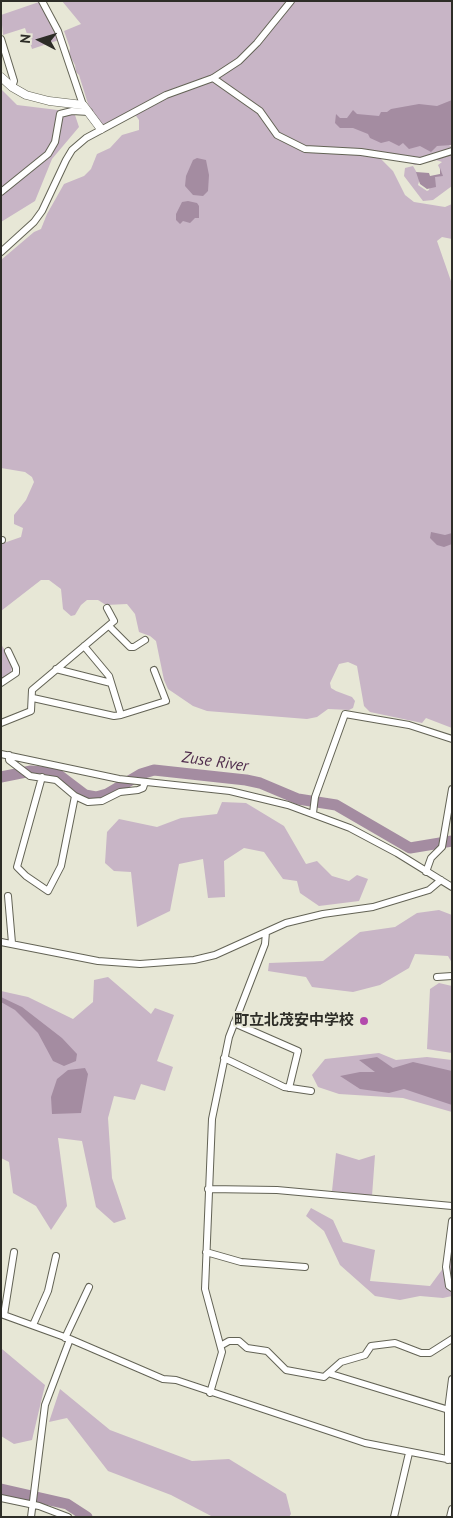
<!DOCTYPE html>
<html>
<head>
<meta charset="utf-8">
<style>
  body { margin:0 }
  #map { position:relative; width:453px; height:1518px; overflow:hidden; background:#e7e7d6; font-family:"PT Sans",sans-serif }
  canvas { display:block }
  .frame { position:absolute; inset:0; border:2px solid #2d2d27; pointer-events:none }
  .north { position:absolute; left:15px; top:15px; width:50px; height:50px; -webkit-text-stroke:4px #e7e7d6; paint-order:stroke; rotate:275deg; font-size:14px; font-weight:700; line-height:20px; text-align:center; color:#2d2d27 }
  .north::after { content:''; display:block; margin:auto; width:18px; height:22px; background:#2d2d27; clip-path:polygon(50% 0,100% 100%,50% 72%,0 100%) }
</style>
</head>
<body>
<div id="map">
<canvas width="453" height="1518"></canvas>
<div class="frame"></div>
<div class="north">N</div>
</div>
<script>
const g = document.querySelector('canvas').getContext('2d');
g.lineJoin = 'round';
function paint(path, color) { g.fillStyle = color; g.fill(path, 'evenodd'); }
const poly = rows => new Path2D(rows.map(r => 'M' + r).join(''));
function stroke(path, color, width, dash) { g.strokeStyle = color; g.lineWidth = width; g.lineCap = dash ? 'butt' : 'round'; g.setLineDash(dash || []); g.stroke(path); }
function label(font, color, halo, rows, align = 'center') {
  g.font = font + ' "PT Sans","Noto Sans JP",sans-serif'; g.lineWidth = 4; g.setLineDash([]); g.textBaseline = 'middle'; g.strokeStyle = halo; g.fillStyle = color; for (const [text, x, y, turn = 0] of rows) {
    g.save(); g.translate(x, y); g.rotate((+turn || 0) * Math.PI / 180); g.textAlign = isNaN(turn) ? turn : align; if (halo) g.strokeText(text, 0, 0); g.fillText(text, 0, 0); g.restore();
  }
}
paint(poly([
  [62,1,452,1,452,102,402,141,436,144,446,143,452,147,452,186,433,200,423,201,404,176,405,168,413,166,420,178,418,185,427,191,429,190,433,176,442,174,438,165,442,162,436,160,415,165,392,156,381,159,393,171,405,195,414,202,445,207,452,204,452,239,442,237,437,241,452,284,452,728,426,718,422,723,370,712,364,706,357,666,348,662,339,664,330,683,331,688,336,691,352,697,355,701,353,708,349,710,328,709,317,717,307,719,207,711,193,706,168,689,164,680,156,641,150,636,139,632,135,614,127,604,106,605,98,600,87,600,81,605,75,615,71,616,63,609,61,589,49,580,41,580,1,611,1,544,21,537,23,528,14,524,14,515,26,500,34,482,32,477,25,472,1,468,1,260,34,232,41,229,47,214,64,184,84,176,91,169,97,154,110,148,122,135,139,130,139,120,132,110,102,125,88,104,79,75,76,72,75,65,69,54,70,48,64,31,81,24],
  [39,2,59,40,32,49,25,28,3,35,1,15],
  [1,89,17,105,74,112,79,127,52,159,35,201,1,222],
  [1,644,13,664,11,672,1,679],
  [222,802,246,803,284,826,306,864,317,861,332,876,349,881,357,875,368,879,359,901,319,906,300,893,297,881,283,879,264,852,244,848,224,861,225,897,208,898,203,859,179,864,170,911,137,927,131,872,114,871,105,863,107,832,119,819,157,827,181,818,217,814],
  [439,910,452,915,452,963,448,956,415,954,409,968,380,985,353,992,312,987,306,977,268,971,269,963,323,961,360,932,395,927,417,913],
  [108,977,151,1014,155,1008,174,1015,157,1061,173,1067,165,1091,141,1084,135,1100,114,1096,108,1118,112,1178,126,1219,114,1223,96,1207,82,1141,58,1138,67,1206,51,1230,36,1206,13,1193,9,1162,1,1158,1,991,28,997,73,1019,93,1002,94,980],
  [439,983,452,986,452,1053,427,1049,430,989],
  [379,1053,396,1060,427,1057,452,1060,452,1112,403,1098,339,1094,318,1087,312,1075,325,1059],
  [336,1153,359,1160,375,1155,372,1196,332,1191],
  [311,1208,333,1220,343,1242,375,1250,370,1281,430,1286,444,1267,452,1225,452,1296,443,1298,420,1296,400,1300,375,1296,340,1265,324,1231,306,1216],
  [2,1349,45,1385,32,1440,14,1444,1,1436],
  [60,1389,110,1430,192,1461,229,1459,286,1494,291,1514,289,1517,213,1517,171,1495,108,1471,67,1418,49,1422]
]), '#c8b5c6');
paint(poly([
  [452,100,452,145,437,146,431,152,420,146,409,149,403,143,399,146,389,141,381,143,370,138,368,134,353,128,340,128,335,123,336,114,340,118,347,118,353,110,357,114,379,116,381,112,387,112,391,109,419,104,437,106],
  [197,158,206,160,209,175,208,191,203,196,193,195,185,186,186,176,193,160],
  [440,168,443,176,435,177,436,187,427,189,420,184,416,172,429,173,430,176,440,174],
  [188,201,197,203,199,206,199,218,195,218,190,223,183,221,180,224,176,220,176,214,182,202],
  [431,532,445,535,452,533,452,544,444,547,437,545,430,538],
  [1,997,22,1007,62,1038,77,1054,76,1061,64,1066,53,1061,38,1033,15,1010,1,1002],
  [377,1057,393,1068,413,1062,452,1071,452,1105,404,1089,389,1093,360,1089,340,1076,360,1072,375,1072,359,1060],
  [85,1068,88,1074,81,1113,52,1114,51,1097,57,1079,68,1070]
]), '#a48ca1');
stroke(poly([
  [1,777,31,771,56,773,85,795,96,797,107,794,141,774,154,770,246,780,260,783,298,799,336,805,410,848,452,841],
  [1,1489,67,1504,87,1517]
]), '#a48ca1', 11);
const minor = poly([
  [42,1,58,31,83,105],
  [1,39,14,81,12,87],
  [213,78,260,111,277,135,305,149,361,152,420,161,452,151],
  [1,192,48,154,55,142,60,114,72,111,89,112],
  [1,252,34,222,42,211,66,160,72,150,86,138,166,95,213,78,239,61,257,43,291,1],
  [1,540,2,540],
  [109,626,130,647,134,647,145,640],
  [84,646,109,676,121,715],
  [56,669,111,683],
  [1,683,16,673,16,668,8,651],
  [33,698,114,716,121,715,166,701,154,670],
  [1,723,31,711,32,690,114,621,107,608],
  [1,754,119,779,230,791,288,805,350,828,397,853,452,887],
  [9,755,9,760,30,776,56,780,75,796,88,802,102,801,120,792,138,790,143,788,145,782],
  [42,777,17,867,26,876,48,891,61,866,75,796],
  [313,813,315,797,345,714,409,725,452,739],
  [426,872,431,858,442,847,452,789],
  [8,896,12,943],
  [1,942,98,961,140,964,194,960,215,955,286,923,323,914,373,907,429,890,441,880],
  [437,977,452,976],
  [234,1023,298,1051,289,1088],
  [224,1058,284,1087,311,1091],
  [208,1189,277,1190,452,1206],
  [452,1221,446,1267,449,1286,452,1288],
  [206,1252,241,1262,305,1267],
  [1,1314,70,1339,163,1379,176,1380,365,1443,452,1460],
  [4,1315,14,1252],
  [33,1325,48,1291,56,1256],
  [65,1338,89,1287],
  [222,1345,229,1341,239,1341,247,1348,267,1351,286,1370,324,1377,341,1362,365,1355,371,1346,395,1343,421,1353,430,1353,452,1339],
  [331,1374,452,1411],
  [210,1393,222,1352,205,1289,212,1119,229,1037,265,944,266,932],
  [448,1460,448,1410,452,1379],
  [1,1498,39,1506,68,1517],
  [31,1517,45,1405,70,1339],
  [394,1517,409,1453],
  [450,1517,452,1509]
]);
const major = poly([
  [1,77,12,87,26,95,49,101,83,105,101,129]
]);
stroke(minor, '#636355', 8);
stroke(major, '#636355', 9);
stroke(minor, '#fff', 6);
stroke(major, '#fff', 8);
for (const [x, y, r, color] of [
  [364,1021,5,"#b34aac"]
]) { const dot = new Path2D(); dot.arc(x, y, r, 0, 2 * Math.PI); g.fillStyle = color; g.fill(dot); stroke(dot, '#e7e7d6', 2); }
label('bold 15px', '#2d2d27', '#e7e7d6', [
  ["町立北茂安中学校",354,1021]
], 'right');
label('italic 16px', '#4f2c4c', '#e7e7d6', [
  ["Zuse River",215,762,8]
]);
</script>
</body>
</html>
